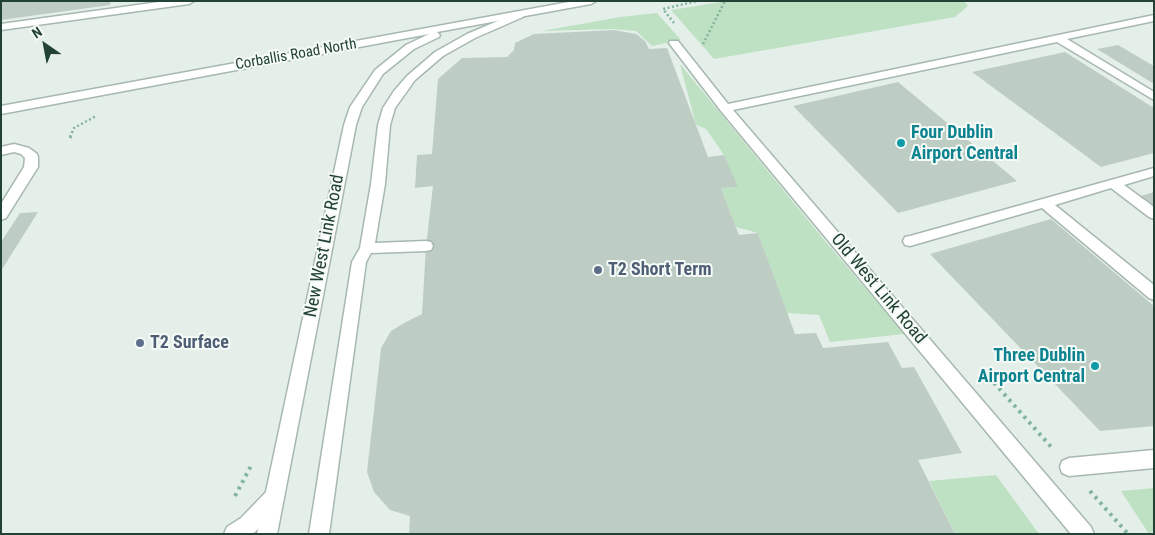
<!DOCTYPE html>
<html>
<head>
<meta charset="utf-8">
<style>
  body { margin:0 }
  #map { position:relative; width:1155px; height:535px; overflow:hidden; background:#e5efe9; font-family:"Roboto Condensed",sans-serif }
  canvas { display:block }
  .frame { position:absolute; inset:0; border:2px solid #224235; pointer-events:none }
  .north { position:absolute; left:20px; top:20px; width:50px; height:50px; -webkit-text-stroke:4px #f6fbf8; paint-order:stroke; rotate:327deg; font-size:14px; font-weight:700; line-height:20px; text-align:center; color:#224235 }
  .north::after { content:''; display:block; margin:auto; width:18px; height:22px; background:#224235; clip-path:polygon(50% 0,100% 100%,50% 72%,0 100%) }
</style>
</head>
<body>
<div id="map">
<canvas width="1155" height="535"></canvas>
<div class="frame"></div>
<div class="north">N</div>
</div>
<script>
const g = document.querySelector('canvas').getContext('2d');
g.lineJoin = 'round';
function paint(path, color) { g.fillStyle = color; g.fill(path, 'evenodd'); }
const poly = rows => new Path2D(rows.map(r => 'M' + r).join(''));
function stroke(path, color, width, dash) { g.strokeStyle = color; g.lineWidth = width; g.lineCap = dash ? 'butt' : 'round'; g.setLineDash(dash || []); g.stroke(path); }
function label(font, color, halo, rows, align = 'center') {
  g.font = font + ' "Roboto Condensed",sans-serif'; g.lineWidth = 4; g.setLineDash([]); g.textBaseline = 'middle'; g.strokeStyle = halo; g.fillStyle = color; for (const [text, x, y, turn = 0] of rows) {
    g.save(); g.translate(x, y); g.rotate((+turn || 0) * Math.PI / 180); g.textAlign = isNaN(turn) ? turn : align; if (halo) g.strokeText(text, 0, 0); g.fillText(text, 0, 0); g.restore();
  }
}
paint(poly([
  [727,1,964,1,968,6,955,17,714,59,671,10],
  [657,13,681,40,652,46,636,31,612,29,542,31,620,17],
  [680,64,825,241,904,334,830,342,819,315,787,313,758,233,736,227,721,188,737,187,724,155,706,129,696,125],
  [996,475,1039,534,955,534,929,481],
  [1154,488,1154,531,1149,534,1121,491]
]), '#bde1c2');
paint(poly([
  [1,1,111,1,110,5,1,20],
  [614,30,636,34,645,41,649,49,667,48,708,157,724,155,738,187,721,188,739,235,758,233,795,334,816,333,823,348,888,342,902,368,914,367,962,453,918,460,955,534,409,534,410,516,390,510,374,492,367,472,381,348,391,331,406,322,422,314,426,246,433,186,415,188,417,155,432,154,438,79,462,58,507,57,514,50,515,43,534,34],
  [1118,45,1154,66,1154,84,1097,49],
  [1065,52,1154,108,1154,153,1101,167,972,72],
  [898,82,1017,181,898,213,793,106],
  [1154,192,1154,205,1141,196],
  [38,212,1,271,1,242,20,213],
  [1051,219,1154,306,1154,426,1100,431,930,254]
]), '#bdcdc4');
const service = poly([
  [166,1,194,1,189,4,1,30,1,24,166,1],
  [519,12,524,15,523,17,475,38,443,56,415,80,395,108,390,125,385,184,375,243,426,241,431,242,433,246,431,250,426,251,371,253,366,262,329,534,309,534,352,262,360,248,371,184,378,125,383,108,394,91,407,76,435,52,467,34,519,12],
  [1154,15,1154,21,1067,39,1154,92,1154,100,1057,42,733,110,1091,527,1094,534,1071,534,721,111,669,43,670,41,678,41,728,104,1154,15],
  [274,489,281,491,284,498,281,505,255,532,252,534,224,534,227,527,241,518,267,491,274,489]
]);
const pedestrian = poly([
  [1154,168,1154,176,1124,185,1154,207,1154,219,1149,217,1111,188,1055,205,1154,285,1154,300,1149,298,1042,208,910,246,905,245,903,241,905,237,910,236,1154,168],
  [1154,450,1154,468,1069,476,1062,473,1060,467,1062,461,1069,458,1154,450]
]);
const minor = poly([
  [574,1,596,1,591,4,437,32,440,35,439,37,414,49,383,74,362,107,356,125,277,534,257,534,344,125,350,107,375,70,406,45,429,34,1,114,1,106,574,1],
  [14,144,29,148,37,154,38,157,38,167,6,218,1,220,1,204,24,167,25,158,21,154,14,152,1,155,1,147,14,144]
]);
stroke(service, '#a7b8af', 3);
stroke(pedestrian, '#a7b8af', 3);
stroke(minor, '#a7b8af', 3);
stroke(poly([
  [674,23,663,9,697,1],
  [703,44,725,1],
  [70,137,74,128,96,116]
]), '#83b49e', 2.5, [2, 2.5]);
stroke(poly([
  [70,138,71,136]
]), '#83b49e', 3, [2.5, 4]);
stroke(poly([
  [989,377,1053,449],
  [1090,491,1128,534],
  [235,496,252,464]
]), '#83b49e', 4, [3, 4.5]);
paint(service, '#fff');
paint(pedestrian, '#fff');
paint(minor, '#fff');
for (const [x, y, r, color] of [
  [901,143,5,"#0f9aa8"],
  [598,270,5,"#5c6f8a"],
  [140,343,5,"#5c6f8a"],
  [1095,366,5,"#0f9aa8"]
]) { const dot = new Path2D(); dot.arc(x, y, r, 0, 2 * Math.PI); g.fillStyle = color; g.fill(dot); stroke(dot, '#f6fbf8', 2); }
label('15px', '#224235', '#f6fbf8', [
  ["Corballis Road North",296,55,-10]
]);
label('bold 18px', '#0d838f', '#f6fbf8', [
  ["Four Dublin",911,133],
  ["Airport Central",911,154],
  ["Three Dublin",1085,356,"right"],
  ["Airport Central",1085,377,"right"]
], 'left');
label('18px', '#224235', '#f6fbf8', [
  ["New West Link Road",325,246,-79],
  ["Old West Link Road",878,289,50]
]);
label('bold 18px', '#4e5e75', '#f6fbf8', [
  ["T2 Short Term",608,270],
  ["T2 Surface",150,343]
], 'left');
</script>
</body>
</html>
